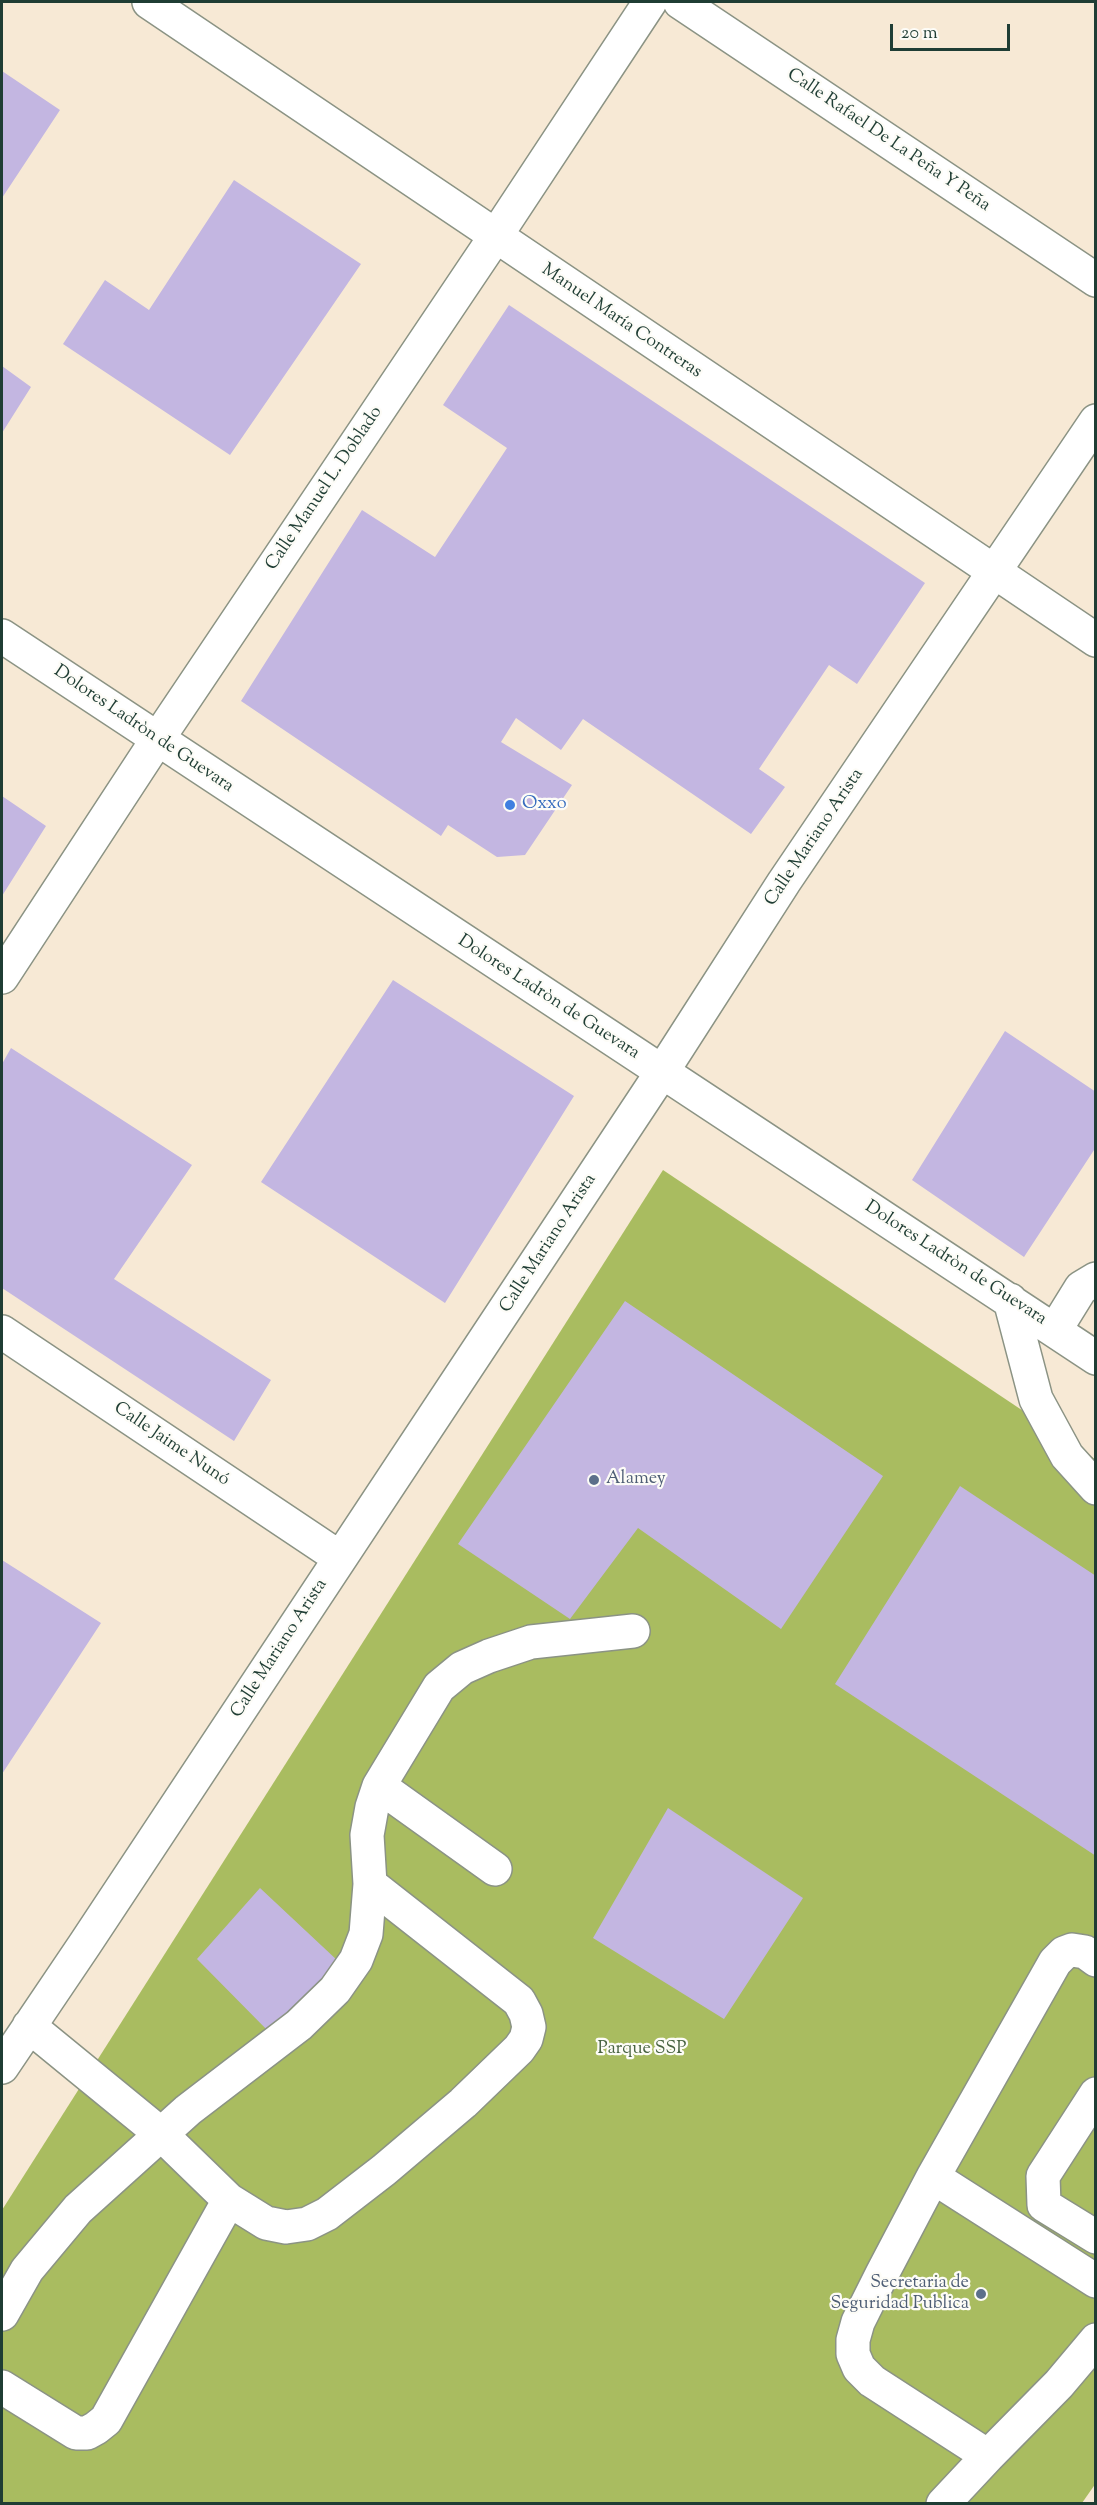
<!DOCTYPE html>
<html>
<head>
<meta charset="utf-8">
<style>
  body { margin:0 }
  #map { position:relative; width:1097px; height:2505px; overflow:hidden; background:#f7e9d5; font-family:"Sorts Mill Goudy",serif }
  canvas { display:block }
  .frame { position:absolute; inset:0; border:3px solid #1f3d34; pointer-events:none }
  .scale { position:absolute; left:890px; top:24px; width:120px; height:27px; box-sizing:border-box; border:3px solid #1f3d34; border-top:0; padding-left:8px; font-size:18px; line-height:21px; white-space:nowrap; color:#1f3d34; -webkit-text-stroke:4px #fdfcf7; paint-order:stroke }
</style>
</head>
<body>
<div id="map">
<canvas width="1097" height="2505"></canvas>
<div class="frame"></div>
<div class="scale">20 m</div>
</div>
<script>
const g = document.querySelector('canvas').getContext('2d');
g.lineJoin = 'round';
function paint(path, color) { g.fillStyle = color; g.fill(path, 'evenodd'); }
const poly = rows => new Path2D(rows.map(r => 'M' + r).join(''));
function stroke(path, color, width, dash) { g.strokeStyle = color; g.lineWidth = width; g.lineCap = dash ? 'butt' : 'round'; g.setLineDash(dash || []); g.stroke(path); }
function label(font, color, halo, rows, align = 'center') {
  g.font = font + ' "Sorts Mill Goudy",serif'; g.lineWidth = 4.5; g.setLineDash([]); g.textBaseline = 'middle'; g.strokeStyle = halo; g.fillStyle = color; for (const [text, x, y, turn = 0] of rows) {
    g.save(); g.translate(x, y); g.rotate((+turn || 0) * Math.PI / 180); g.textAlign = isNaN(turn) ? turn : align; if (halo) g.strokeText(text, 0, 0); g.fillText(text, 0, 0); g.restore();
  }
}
paint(poly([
  [663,1170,1095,1459,1096,2483,1082,2503,2,2503,2,2210]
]), '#a9bc60');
paint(poly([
  [2,71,60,110,2,198],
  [234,180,361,264,230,455,63,344,105,280,149,310],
  [509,305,925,583,857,684,829,665,759,769,785,787,751,834,583,719,561,750,516,718,501,742,572,785,525,855,497,857,448,825,441,836,241,701,362,510,435,557,507,448,443,405],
  [2,366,31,387,2,433],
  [2,796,46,826,2,896],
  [393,980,574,1096,445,1303,261,1182],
  [1005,1031,1096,1092,1096,1147,1024,1257,912,1180],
  [11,1048,192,1165,114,1279,271,1380,234,1441,2,1288,2,1064],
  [625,1301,883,1476,781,1629,638,1528,570,1619,458,1544],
  [960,1486,1096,1576,1096,1856,835,1684],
  [2,1560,101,1623,2,1774],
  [668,1808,803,1898,724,2019,593,1938],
  [260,1888,338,1961,273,2036,197,1959]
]), '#c3b6e1');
const minor = poly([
  [149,2,1096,640],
  [680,2,1096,280],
  [2,636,1096,1358],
  [2,977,157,740,495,237,650,2],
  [1010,1300,1036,1399,1067,1456,1096,1488],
  [1055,1330,1081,1288,1096,1279],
  [2,1332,340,1558],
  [379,1786,495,1869],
  [1096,1960,1085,1952,1072,1950,1064,1953,1055,1962,933,2177,882,2274,858,2322,853,2340,853,2354,859,2368,872,2381,988,2456,1059,2384,1096,2340],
  [29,2026,161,2134,229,2200,266,2223,286,2227,307,2224,327,2214,384,2170,463,2103,519,2049,526,2039,529,2027,526,2014,519,2001,370,1884],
  [2,2067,85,1944,662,1072,784,882,1096,421],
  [1096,2094,1043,2176,1044,2205,1096,2237],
  [933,2177,1096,2281],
  [2,2314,27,2270,78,2209,188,2110,299,2025,335,1990,356,1960,366,1934,370,1884,367,1835,372,1807,379,1786,439,1687,462,1668,489,1656,531,1642,633,1631],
  [2,2387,76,2433,87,2433,96,2428,106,2420,229,2200],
  [943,2504,988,2456]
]);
stroke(minor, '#8b9384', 36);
stroke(minor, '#fff', 33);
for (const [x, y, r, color] of [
  [510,805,6,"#3f7fe0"],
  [594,1480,6,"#5c6f8a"],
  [981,2294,6,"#5c6f8a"]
]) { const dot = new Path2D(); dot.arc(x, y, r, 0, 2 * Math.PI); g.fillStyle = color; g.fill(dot); stroke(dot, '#fdfcf7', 2); }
label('18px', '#1f3d34', '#fdfcf7', [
  ["Calle Rafael De La Peña Y Peña",888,141,34],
  ["Manuel María Contreras",621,322,34],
  ["Calle Manuel L. Doblado",325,489,-56],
  ["Dolores Ladròn de Guevara",143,730,34],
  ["Calle Mariano Arista",815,838,-56],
  ["Dolores Ladròn de Guevara",548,998,33],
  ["Calle Mariano Arista",549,1244,-57],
  ["Dolores Ladròn de Guevara",955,1264,33],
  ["Calle Jaime Nunó",171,1445,34],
  ["Calle Mariano Arista",280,1649,-57]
]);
label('18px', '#366cbe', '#fdfcf7', [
  ["Oxxo",522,805]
], 'left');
label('18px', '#4e5e75', '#fdfcf7', [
  ["Alamey",606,1480],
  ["Secretaria de",969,2284,"right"],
  ["Seguridad Publica",969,2305,"right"]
], 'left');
label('18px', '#486341', '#fdfcf7', [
  ["Parque SSP",642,2050]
]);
</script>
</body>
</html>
